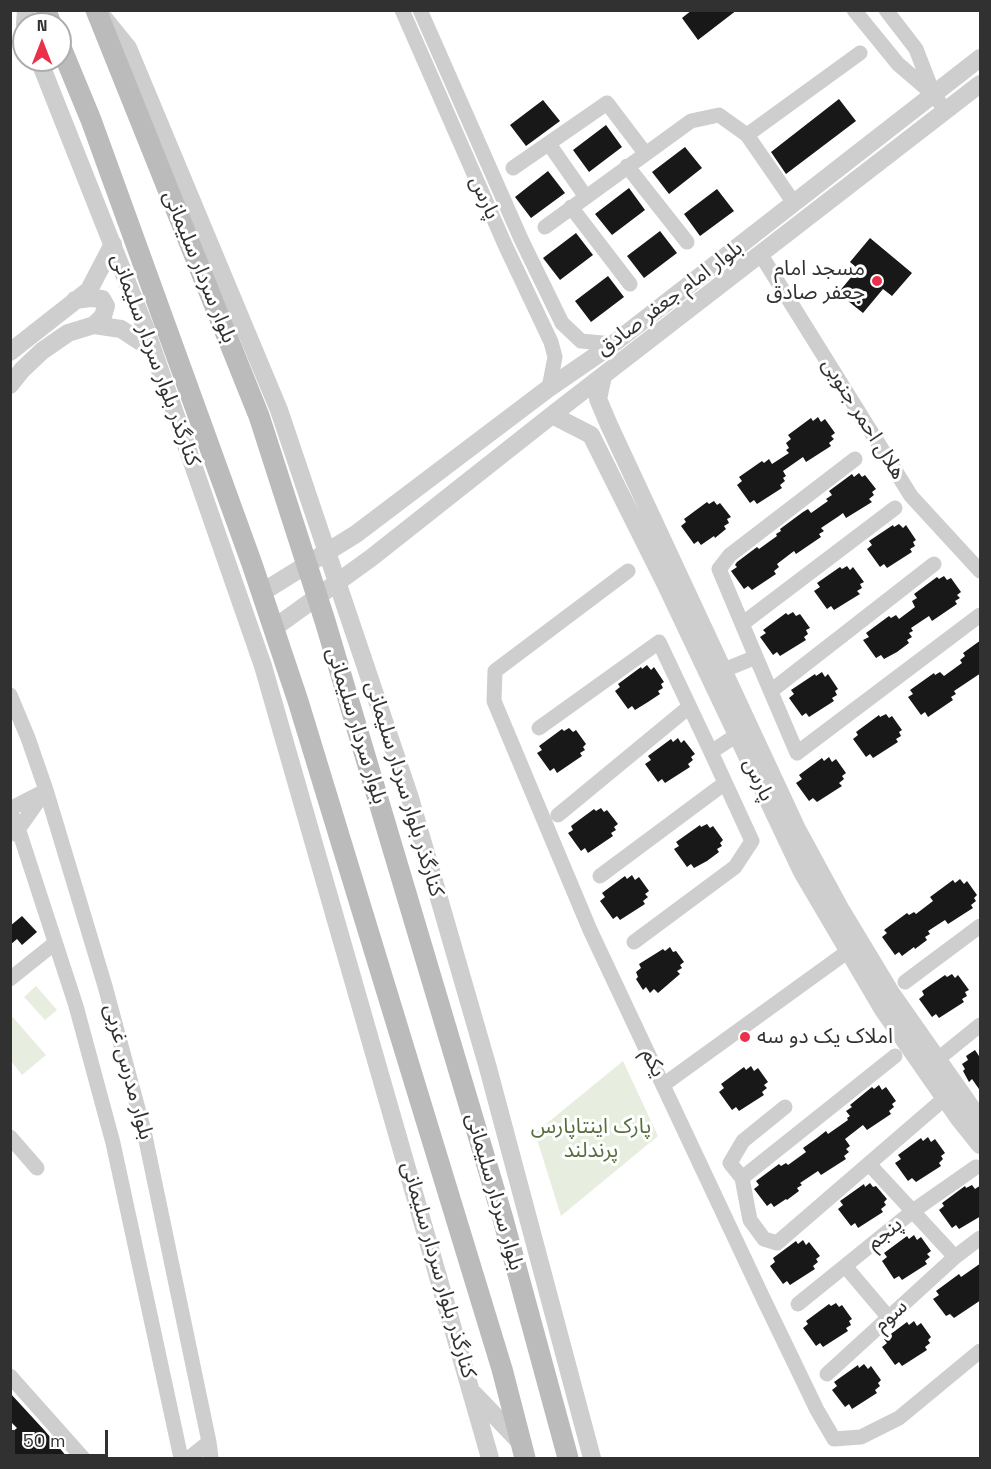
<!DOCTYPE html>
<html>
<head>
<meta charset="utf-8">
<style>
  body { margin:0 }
  #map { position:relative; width:991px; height:1469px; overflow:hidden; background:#fff; font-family:"Space Grotesk",sans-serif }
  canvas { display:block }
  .frame { position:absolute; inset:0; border:12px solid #313131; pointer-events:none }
  .north { position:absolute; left:12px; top:12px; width:60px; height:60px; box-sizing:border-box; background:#fff; border:2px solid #adadad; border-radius:50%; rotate:0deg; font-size:16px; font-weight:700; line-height:24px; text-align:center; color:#313131 }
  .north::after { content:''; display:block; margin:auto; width:21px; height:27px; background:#ea314b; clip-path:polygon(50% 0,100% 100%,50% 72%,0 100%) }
  .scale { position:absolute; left:12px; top:1430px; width:96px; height:27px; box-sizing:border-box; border:3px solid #313131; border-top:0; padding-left:8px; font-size:18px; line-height:21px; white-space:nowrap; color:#313131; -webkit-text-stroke:4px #fff; paint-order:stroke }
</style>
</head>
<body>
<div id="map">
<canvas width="991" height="1469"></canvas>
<div class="frame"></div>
<div class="north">N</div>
<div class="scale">50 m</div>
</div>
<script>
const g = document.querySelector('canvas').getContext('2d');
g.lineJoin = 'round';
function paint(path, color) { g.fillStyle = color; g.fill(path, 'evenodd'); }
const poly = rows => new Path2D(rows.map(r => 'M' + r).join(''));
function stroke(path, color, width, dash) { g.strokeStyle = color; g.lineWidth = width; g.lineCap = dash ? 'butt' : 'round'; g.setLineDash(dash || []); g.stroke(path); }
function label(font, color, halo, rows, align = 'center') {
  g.font = font + ' "Space Grotesk","Noto Sans Arabic",sans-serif'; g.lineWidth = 6; g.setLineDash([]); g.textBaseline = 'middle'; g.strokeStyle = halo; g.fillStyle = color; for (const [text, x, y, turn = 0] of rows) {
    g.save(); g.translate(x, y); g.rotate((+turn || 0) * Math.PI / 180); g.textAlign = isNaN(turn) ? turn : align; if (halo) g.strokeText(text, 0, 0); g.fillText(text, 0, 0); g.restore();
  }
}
paint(poly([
  [36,986,57,1010,45,1020,24,997],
  [10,1014,46,1055,22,1075,11,1061],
  [623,1061,658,1136,561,1216,535,1133]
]), '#e8eedf');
paint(poly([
  [692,10,737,10,698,40,682,18],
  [839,99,856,121,786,174,771,152],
  [543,100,560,121,526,146,510,125],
  [606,125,622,147,589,172,573,150],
  [685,147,702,168,669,194,652,172],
  [548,171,565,193,531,218,515,197],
  [629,188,645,210,612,235,595,214],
  [717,189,734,211,700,236,684,214],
  [660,231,677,253,644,278,627,256],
  [576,233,593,255,560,280,543,258],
  [870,238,912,273,892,296,883,289,863,313,838,293,858,269,850,262],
  [608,276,624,297,591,322,575,301],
  [818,417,821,422,825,419,835,433,831,436,834,439,829,443,831,446,806,462,803,457,783,471,786,476,783,478,785,481,780,485,782,488,757,504,754,500,750,503,737,485,742,481,739,477,762,461,764,463,769,459,772,464,789,453,786,450,789,448,786,443,791,439,788,435,811,418,813,421],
  [859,473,862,477,865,475,876,489,872,492,874,495,869,499,872,502,846,518,843,513,839,516,821,528,824,531,819,534,821,537,796,554,794,551,777,564,779,567,774,571,776,574,752,590,748,586,744,589,731,571,737,567,735,565,737,562,757,547,759,549,777,536,776,534,781,531,780,529,803,512,808,509,811,513,828,501,826,499,832,495,829,491,852,474,854,477],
  [714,501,717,505,720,503,731,517,727,519,729,523,724,526,726,529,715,538,714,536,701,545,698,541,694,544,681,526,686,522,684,519,707,502,709,504],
  [899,524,903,528,906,525,916,540,913,542,915,546,910,549,912,552,887,568,884,564,880,567,867,549,872,545,869,541,893,525,894,527],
  [847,566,850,570,853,567,864,582,860,584,862,588,857,591,860,594,834,610,831,606,827,609,814,591,820,587,817,583,840,567,842,569],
  [944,576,947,580,951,578,961,592,957,595,960,598,955,601,957,604,932,621,929,616,911,628,913,631,909,633,912,637,907,640,909,643,897,652,884,659,881,655,876,658,863,640,869,637,866,633,889,616,891,618,896,615,899,619,915,607,912,601,917,598,914,594,937,577,939,579],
  [793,612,796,616,800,614,810,628,806,630,808,634,804,637,806,640,780,656,777,652,773,655,760,637,766,633,763,630,786,613,788,615],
  [981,640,981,673,954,691,956,694,951,697,953,700,928,717,925,712,921,715,908,697,913,694,910,690,934,673,935,675,940,672,944,676,962,663,960,660,965,656,963,653],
  [647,665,651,670,654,667,664,682,661,684,663,688,658,691,660,694,648,702,635,710,632,706,628,709,615,691,620,687,618,684,641,667,642,669],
  [822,672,825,677,828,674,838,689,835,691,837,695,832,698,834,701,809,717,806,713,802,716,789,698,794,694,791,690,815,674,816,676],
  [886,714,889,718,892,716,902,730,899,732,901,736,896,739,898,742,873,758,870,754,866,757,853,739,858,735,856,732,879,715,880,717],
  [569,728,573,732,576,730,586,744,583,747,585,750,580,753,582,756,557,773,554,768,550,771,537,753,542,750,539,746,562,729,564,731],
  [678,738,681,743,684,740,695,754,691,757,693,760,688,764,690,767,665,783,662,779,658,782,645,764,651,760,648,756,671,739,673,742],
  [829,757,832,762,836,759,846,773,842,776,844,779,839,783,842,786,817,802,813,798,809,801,796,783,802,779,799,775,822,758,824,761],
  [601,808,604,812,607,810,618,824,614,827,616,830,611,833,613,836,588,853,585,848,581,851,568,833,573,830,571,826,594,809,596,811],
  [707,824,710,828,713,826,723,840,720,843,722,846,717,849,719,852,707,861,694,868,691,864,687,867,674,849,679,846,676,842,700,825,701,827],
  [632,875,635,880,639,877,649,891,645,894,648,897,643,901,645,904,620,920,617,916,613,919,600,901,605,897,602,893,625,876,627,879],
  [960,879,964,884,967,881,977,895,974,898,976,901,971,905,973,908,948,924,945,920,928,931,930,934,925,937,927,940,915,949,914,947,902,956,899,952,895,955,882,937,887,933,884,930,907,913,909,915,914,912,916,914,933,901,930,897,953,880,955,883],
  [22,916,37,932,22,945,17,939,10,945,10,926],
  [670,947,673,952,676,951,684,962,680,965,682,968,677,971,680,974,658,993,654,989,650,993,646,987,643,990,636,979,638,977,636,972,641,968,639,964,663,949,665,951],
  [952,974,955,978,958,975,969,990,965,992,967,996,962,999,964,1002,939,1018,936,1014,932,1017,919,999,924,995,922,991,945,975,947,977],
  [975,1050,981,1059,981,1092,972,1079,969,1082,963,1071,965,1069,962,1064,968,1060,966,1056],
  [751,1066,754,1071,758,1068,768,1082,764,1085,767,1088,762,1092,764,1095,739,1111,736,1107,732,1110,719,1092,724,1088,721,1084,744,1067,746,1070],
  [879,1085,882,1090,886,1087,896,1101,892,1104,894,1107,889,1111,891,1114,867,1130,863,1125,845,1139,850,1146,846,1149,849,1152,844,1156,846,1159,821,1175,818,1171,800,1183,802,1185,797,1188,799,1191,787,1200,786,1199,774,1207,771,1203,767,1206,754,1189,759,1185,756,1181,779,1164,781,1166,786,1163,788,1165,806,1152,803,1148,817,1138,826,1131,828,1134,848,1120,847,1118,850,1116,846,1111,852,1107,850,1105,872,1087,874,1089],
  [928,1137,931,1142,935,1139,945,1153,941,1156,943,1159,939,1163,941,1166,916,1182,912,1178,908,1181,895,1163,901,1159,898,1155,921,1138,923,1141],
  [870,1183,873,1187,876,1186,887,1199,884,1202,886,1205,881,1209,883,1212,858,1228,855,1223,851,1226,838,1209,843,1205,840,1201,864,1184,865,1187],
  [972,1185,975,1189,981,1185,981,1216,959,1229,956,1225,952,1228,939,1210,944,1206,942,1203,965,1186,966,1188],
  [914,1235,917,1240,921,1237,931,1251,927,1254,930,1257,925,1261,927,1264,902,1280,899,1276,894,1279,882,1261,887,1257,884,1253,907,1236,909,1239],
  [803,1240,806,1245,809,1242,820,1256,816,1259,818,1262,813,1266,815,1269,790,1285,787,1281,783,1284,770,1266,775,1262,773,1258,796,1241,798,1244],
  [981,1263,981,1300,954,1318,950,1314,946,1316,933,1299,939,1295,936,1291,959,1274,961,1277],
  [836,1303,839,1307,842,1305,852,1319,849,1321,851,1325,846,1328,848,1331,823,1347,820,1343,816,1346,803,1328,808,1324,806,1321,829,1304,831,1306],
  [914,1321,917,1326,921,1323,931,1337,928,1340,930,1343,925,1347,927,1350,902,1366,899,1362,895,1365,882,1347,887,1343,884,1339,907,1322,909,1325],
  [864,1364,868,1369,871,1366,881,1380,878,1383,880,1386,875,1390,877,1393,852,1409,849,1404,845,1407,832,1390,837,1386,834,1382,858,1365,859,1368],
  [10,1393,45,1431,68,1458,10,1458,10,1434,17,1428,10,1421]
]), '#181818');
stroke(poly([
  [402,10,506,247,551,342,555,357,549,388],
  [420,10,521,239,562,323,581,341,613,344],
  [854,10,898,64,934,95,946,111],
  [886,10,916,49,933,93],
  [747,135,860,53],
  [549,144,586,197],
  [627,166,687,242],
  [513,168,607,103,645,153],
  [571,207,630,284],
  [545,227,691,121,719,115,747,135,794,203],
  [761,255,911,496,980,571],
  [628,571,495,671,494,701,590,930,763,1298,817,1410,834,1439,861,1437,899,1418,980,1351],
  [742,624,895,508],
  [756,657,797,753,980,615],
  [724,670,756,657,719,569,730,555,855,459],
  [771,691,934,564],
  [10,695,28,738,46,790,105,986,144,1131,209,1442,211,1458],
  [539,728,659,642,711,752],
  [10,809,43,792],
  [10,811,19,831,76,1006,113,1143,181,1458],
  [558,815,689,707],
  [15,834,46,790],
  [600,876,725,783],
  [634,942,735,867,752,841,711,752,737,735],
  [10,979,55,943],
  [905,982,980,926],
  [895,1056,742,1178,750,1220,764,1239,777,1243,945,1098],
  [938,1059,980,1025],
  [663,1085,847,952],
  [10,1137,37,1168],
  [742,1178,730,1163,743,1141,785,1107],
  [955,1257,980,1238],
  [845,1266,889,1318],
  [798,1304,913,1211,976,1167],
  [827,1374,955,1257,869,1164],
  [10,1376,83,1458],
  [189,1458,209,1442]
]), '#cecece', 15);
stroke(poly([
  [102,16,128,48,279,410,410,798,488,1068,592,1458],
  [25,24,26,10],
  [39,60,145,327,263,666,490,1458],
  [75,300,90,298,102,299,106,306,103,316,94,325],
  [10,352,89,290,113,244],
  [603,376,598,399,609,425,797,829,841,910,891,993,980,1120],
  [10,385,22,370,42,351,68,333,94,325,121,329,153,350],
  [552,415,591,435,665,583,802,872,882,1008,960,1120,980,1145],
  [261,593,356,534,549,388,613,344,980,58],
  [274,628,371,558,552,415,980,84],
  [474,1394,521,1443]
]), '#cecece', 18);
stroke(poly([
  [46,10,51,24],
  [96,10,259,416,325,621,503,1219,568,1458],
  [60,45,91,120,252,564,298,701,502,1369,525,1458]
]), '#bbb', 21);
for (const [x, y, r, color] of [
  [877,281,6,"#ea314b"],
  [745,1037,6,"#ea314b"]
]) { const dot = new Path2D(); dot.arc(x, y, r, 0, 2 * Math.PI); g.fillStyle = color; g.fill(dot); stroke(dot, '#fff', 2); }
label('21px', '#313131', '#fff', [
  ["پارس",484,198,66],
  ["بلوار سردار سلیمانی",199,267,68],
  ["بلوار امام جعفر صادق",670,299,-37],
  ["کنارگذر بلوار سردار سلیمانی",155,360,70],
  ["هلال احمر جنوبی",863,419,58],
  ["بلوار سردار سلیمانی",356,726,73],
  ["پارس",758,780,65],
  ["کنارگذر بلوار سردار سلیمانی",404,789,73],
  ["یکم",653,1063,65],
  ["بلوار مدرس غربی",128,1072,75],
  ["بلوار سردار سلیمانی",494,1192,74],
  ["پنجم",885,1234,-39],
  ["کنارگذر بلوار سردار سلیمانی",438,1270,74],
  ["سوم",891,1316,-42]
]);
label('21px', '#313131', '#fff', [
  ["مسجد امام",865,269],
  ["جعفر صادق",865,293],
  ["املاک یک دو سه",757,1037,"left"]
], 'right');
label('21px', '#576e3c', '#fff', [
  ["پارک اینتاپارس",591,1127],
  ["پرندلند",591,1151]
]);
</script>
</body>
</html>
